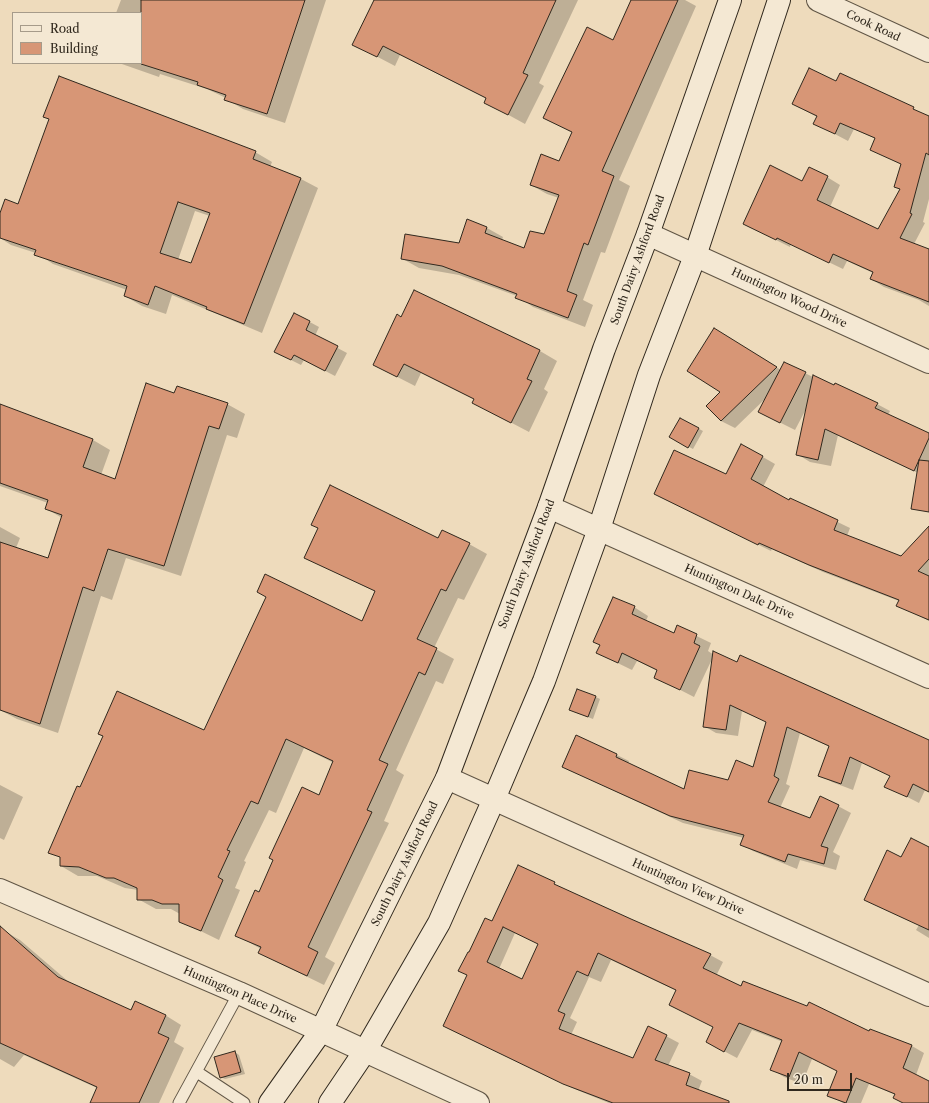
<!DOCTYPE html>
<html>
<head>
<meta charset="utf-8">
<style>
  body { margin:0 }
  #map { position:relative; width:929px; height:1103px; overflow:hidden; background:#eedbbc; font-family:"Libre Caslon Text",serif }
  canvas { display:block }
  .legend { position:absolute; left:12px; top:12px; width:130px; height:52px; box-sizing:border-box; background:#f4e8d3; border:1px solid #a69b8a; margin:0; padding:5px 7px; list-style:none; font-size:12px; color:#30281d }
  .legend li { display:flex; align-items:center; gap:8px; height:20px }
  .legend b { width:20px; border:1px solid #a69b8a }
  .scale { position:absolute; left:787px; top:1073px; width:65px; height:18px; box-sizing:border-box; border:2px solid #30281d; border-top:0; padding-left:5px; font-size:12px; line-height:14px; white-space:nowrap; color:#30281d; -webkit-text-stroke:3px #f4e8d3; paint-order:stroke }
</style>
</head>
<body>
<div id="map">
<canvas width="929" height="1103"></canvas>
<ul class="legend">
<li><b style="height:5px;background:#f4e8d3"></b>Road</li>
<li><b style="height:11px;background:#d79676"></b>Building</li>
</ul>
<div class="scale">20 m</div>
</div>
<script>
const g = document.querySelector('canvas').getContext('2d');
g.lineJoin = 'round';
function paint(path, color) { g.fillStyle = color; g.fill(path, 'evenodd'); }
const poly = rows => new Path2D(rows.map(r => 'M' + r).join(''));
function stroke(path, color, width, dash) { g.strokeStyle = color; g.lineWidth = width; g.lineCap = dash ? 'butt' : 'round'; g.setLineDash(dash || []); g.stroke(path); }
function label(font, color, halo, rows, align = 'center') {
  g.font = font + ' "Libre Caslon Text",serif'; g.lineWidth = 3.5; g.setLineDash([]); g.textBaseline = 'middle'; g.strokeStyle = halo; g.fillStyle = color; for (const [text, x, y, turn = 0] of rows) {
    g.save(); g.translate(x, y); g.rotate((+turn || 0) * Math.PI / 180); g.textAlign = isNaN(turn) ? turn : align; if (halo) g.strokeText(text, 0, 0); g.fillText(text, 0, 0); g.restore();
  }
}
paint(poly([
  [121,0,326,0,285,123,243,109,226,99,226,98,207,89,160,74,159,77,119,63,141,63,141,13,116,13],
  [378,0,578,0,539,83,544,86,525,124,485,102,487,99,400,55,395,66,353,44],
  [632,0,685,0,696,6,619,180,630,186,605,253,601,252,583,300,593,305,585,327,533,307,517,296,459,275,419,268,403,259,459,244,487,228,503,237,502,240,524,249,545,235,559,198,547,194,531,185,560,162,573,133,544,118,614,41],
  [836,83,929,117,929,199,923,222,925,223,914,244,929,250,929,306,919,300,884,287,871,279,873,273,847,261,843,269,791,244,790,247,744,224,803,182,827,177,840,185,830,207,879,230,901,190,895,187,902,165,871,149,876,139,854,129,848,141,814,123,817,117,793,104],
  [255,152,272,162,270,167,301,179,318,188,262,333,172,295,166,314,142,306,125,296,127,290,53,264,36,253,11,245,0,238,0,216,19,205],
  [195,211,210,216,191,264,178,260],
  [414,292,540,351,557,361,544,389,548,392,529,432,474,403,475,400,421,373,415,386,374,365,402,318],
  [295,314,319,327,315,336,347,353,335,376,304,360,301,365,285,357],
  [727,337,781,370,784,363,813,377,877,404,890,411,888,415,929,434,929,496,918,473,838,435,831,466,810,462,797,454,806,409,795,430,759,412,765,399,735,428,721,421,707,406,721,392],
  [175,394,227,404,245,414,237,438,227,435,181,576,126,558,112,600,101,596,58,733,17,719,0,710,0,527,20,538,16,548,48,560,62,518,47,509,48,503,0,486,0,405,93,440,110,450,101,475,116,480],
  [680,419,703,431,693,449,670,437],
  [742,445,775,464,763,487,790,501,790,499,850,528,847,536,901,557,929,534,929,621,898,605,899,601,823,572,772,549,771,551,668,500,726,475],
  [438,540,469,544,487,554,464,600,458,598,434,648,454,659,443,684,436,681,396,770,404,775,384,821,389,823,325,957,335,963,324,985,277,962,260,952,261,949,236,935,259,893,319,796,334,763,304,748,276,813,269,810,244,861,246,862,235,888,240,890,219,940,180,921,180,914,171,909,156,909,138,899,138,890,125,888,97,876,78,876,61,866,61,858,50,852,80,788,204,731,362,622,376,592,305,557],
  [634,607,648,616,646,621,675,634,678,627,711,643,708,651,714,655,929,741,929,792,925,790,919,803,886,786,891,776,862,763,853,790,832,782,820,775,830,747,800,733,786,784,790,786,780,808,810,819,821,797,851,813,833,852,840,856,836,870,800,860,797,869,753,851,741,844,744,838,683,823,563,767,577,736,617,755,629,761,628,764,685,790,729,781,753,769,767,722,742,711,738,736,716,733,704,726,713,657,694,697,655,677,658,671,637,661,632,670,597,653],
  [596,697,600,699,593,719,574,712],
  [0,785,23,797,4,840,0,838],
  [929,849,929,938,916,930,919,925,877,906,901,858],
  [518,866,567,891,710,955,723,962,716,976,741,988,870,1032,871,1030,912,1046,924,1053,916,1075,929,1082,929,1103,903,1103,896,1095,869,1084,861,1103,843,1103,829,1095,838,1071,812,1059,802,1084,784,1077,771,1069,783,1042,752,1030,737,1058,720,1049,714,1027,677,991,611,960,601,982,589,977,570,1018,577,1022,571,1035,633,1059,666,1036,679,1043,668,1066,689,1074,702,1081,698,1091,730,1103,609,1103,577,1090,444,1026,468,976,469,954,492,922],
  [515,933,539,944,522,981,499,969],
  [4,931,20,940,70,983,131,1011,165,1015,181,1025,174,1042,184,1048,159,1103,91,1103,97,1088,24,1055,14,1067,0,1059,0,935],
  [235,1052,239,1055,245,1074,225,1079,221,1077]
]), '#0003');
const building = poly([
  [141,0,305,0,267,114,224,100,226,95,197,85,198,82,141,64,141,0],
  [374,0,556,0,523,73,528,75,508,115,484,103,486,98,383,46,377,57,352,45,374,0],
  [631,0,678,0,602,171,614,176,588,245,584,243,567,291,577,295,568,318,515,298,517,294,442,266,401,259,405,234,459,243,467,219,487,227,485,233,524,248,530,231,544,234,559,195,530,185,541,154,559,161,572,132,543,118,587,27,613,40,631,0],
  [809,68,836,81,840,73,914,107,913,109,929,116,929,155,926,153,910,213,912,214,900,238,929,249,929,302,870,279,873,272,833,254,829,263,777,238,776,240,743,224,770,165,802,181,809,167,828,176,817,200,878,229,900,189,894,187,901,164,870,150,875,138,840,123,835,134,813,124,817,116,792,104,809,68],
  [59,76,256,151,253,159,301,178,244,324,206,309,207,307,155,286,148,305,124,296,127,286,34,255,36,250,0,238,0,213,5,199,18,204,49,119,43,117,59,76],
  [178,202,210,213,191,263,160,253,178,202],
  [414,290,540,350,527,379,532,381,511,423,472,403,474,399,404,364,397,377,373,365,397,314,401,317,414,290],
  [294,313,310,321,306,330,338,346,325,371,294,355,291,360,274,352,294,313],
  [714,328,777,367,721,421,706,406,720,392,687,371,714,328],
  [784,362,806,372,780,423,758,412,784,362],
  [813,375,834,385,835,383,878,403,875,408,929,433,929,438,914,471,825,429,818,460,796,455,813,375],
  [146,383,174,393,177,386,228,403,219,429,209,426,164,566,108,549,94,591,83,587,40,724,0,710,0,542,48,558,62,515,45,509,48,500,0,483,0,404,93,439,83,467,115,479,146,383],
  [680,418,699,428,688,448,669,437,680,418],
  [741,444,763,456,751,479,789,500,790,498,838,520,834,530,901,556,929,526,929,559,918,571,929,576,929,620,896,606,899,600,809,565,759,543,758,545,654,494,674,450,726,474,741,444],
  [919,460,929,461,929,512,911,509,919,460],
  [330,485,438,538,442,530,470,543,446,591,441,589,417,639,437,648,425,675,419,672,379,760,388,764,367,810,372,812,308,947,318,952,307,976,258,953,261,947,235,936,255,890,259,892,273,860,269,858,302,787,319,795,333,761,286,739,258,804,251,801,227,850,230,851,218,877,223,880,201,931,179,922,179,904,162,904,152,900,137,900,137,888,114,878,106,878,79,867,60,866,60,857,48,853,77,786,80,787,103,736,98,734,117,691,204,730,266,597,257,592,265,574,362,621,375,591,304,558,318,528,311,525,330,485],
  [613,597,635,606,632,614,674,633,677,625,697,634,694,643,700,646,680,690,654,678,657,670,622,653,618,663,596,653,600,645,593,642,613,597],
  [713,651,737,662,740,655,929,740,929,792,913,784,907,797,884,787,890,776,850,757,841,784,818,776,829,746,787,727,774,776,779,779,768,802,810,818,820,796,839,805,821,846,828,848,824,864,788,854,785,862,740,845,744,835,670,816,562,767,576,735,617,754,616,757,684,789,689,770,728,780,736,760,753,767,766,722,730,705,726,730,703,727,713,651],
  [577,689,596,696,588,717,569,710,577,689],
  [911,838,929,847,929,930,864,900,887,850,901,857,911,838],
  [518,865,555,882,554,884,631,919,711,954,703,968,741,986,743,981,807,1006,809,1002,869,1031,870,1029,912,1045,903,1068,929,1081,929,1103,903,1103,893,1098,895,1094,856,1078,846,1103,827,1096,837,1071,799,1052,789,1077,770,1070,782,1040,739,1023,724,1052,706,1042,713,1027,669,1005,676,990,598,953,588,976,577,971,558,1011,565,1014,559,1029,633,1058,648,1026,667,1035,655,1060,690,1073,686,1085,729,1101,729,1103,613,1103,563,1084,443,1026,467,975,458,971,468,952,469,952,485,918,492,921,518,865],
  [503,927,538,944,522,979,487,962,503,927],
  [0,926,58,977,131,1010,135,1001,166,1015,158,1033,169,1038,139,1103,90,1103,97,1087,0,1043,0,926],
  [235,1051,241,1072,220,1078,214,1057,235,1051]
]);
paint(building, '#d79676');
stroke(building, '#30281d', 1);
const lane = poly([
  [197,1072,244,1103],
  [179,1103,239,993]
]);
const street = poly([
  [818,0,929,51],
  [648,234,929,362],
  [549,507,929,677],
  [447,778,929,995],
  [0,890,239,993,478,1103]
]);
const secondary = poly([
  [270,1103,321,1031,447,778,549,507,604,349,648,234,730,0],
  [330,1103,365,1051,439,923,494,799,544,681,599,529,649,375,695,256,779,0]
]);
stroke(lane, '#605545', 13);
stroke(street, '#605545', 24);
stroke(secondary, '#30281d', 24);
stroke(lane, '#f4e8d3', 11);
stroke(street, '#f4e8d3', 22);
stroke(secondary, '#f4e8d3', 22);
label('11px', '#30281d', '#f4e8d3', [
  ["Cook Road",873,26,25],
  ["South Dairy Ashford Road",638,260,-70],
  ["Huntington Wood Drive",789,298,25],
  ["South Dairy Ashford Road",527,564,-69],
  ["Huntington Dale Drive",739,592,24],
  ["South Dairy Ashford Road",405,864,-64],
  ["Huntington View Drive",688,887,24],
  ["Huntington Place Drive",240,995,24]
]);
</script>
</body>
</html>
